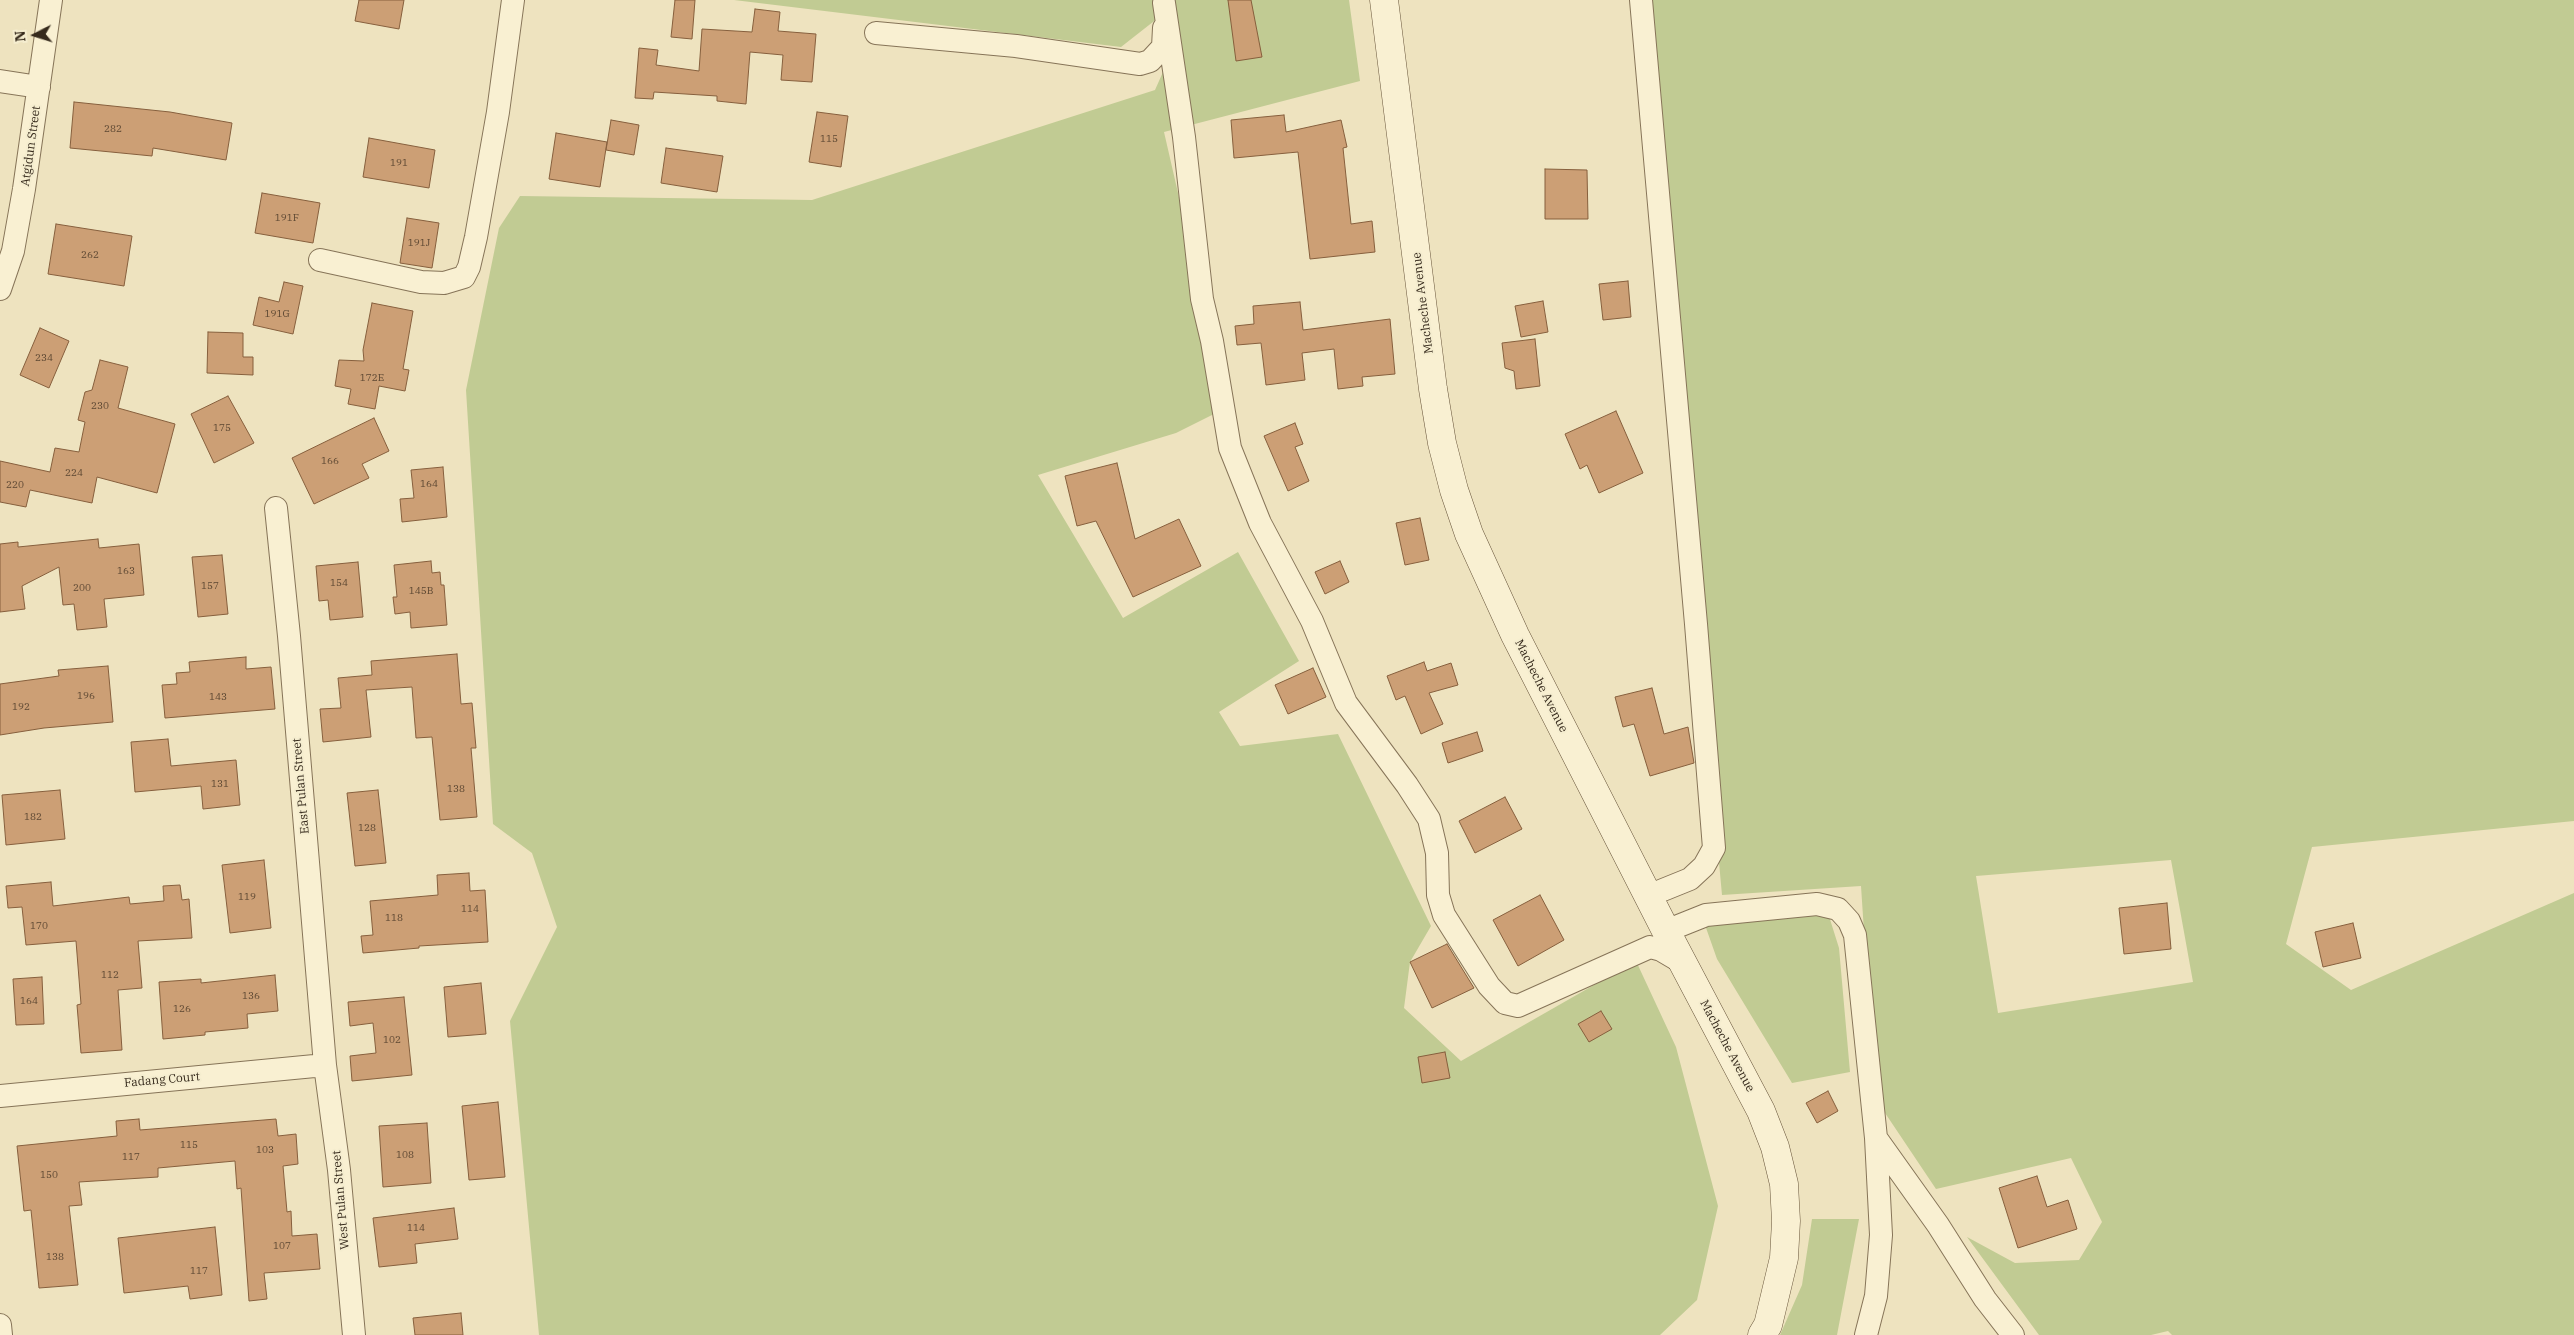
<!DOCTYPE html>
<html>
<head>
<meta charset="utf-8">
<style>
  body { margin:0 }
  #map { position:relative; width:2574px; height:1335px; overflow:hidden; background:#eee3bf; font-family:"IBM Plex Serif",serif }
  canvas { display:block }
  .north { position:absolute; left:10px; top:10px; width:50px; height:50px; -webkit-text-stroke:4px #f5edcf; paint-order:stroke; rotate:265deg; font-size:14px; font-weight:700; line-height:20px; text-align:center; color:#362a1c }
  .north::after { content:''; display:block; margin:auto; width:18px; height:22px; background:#362a1c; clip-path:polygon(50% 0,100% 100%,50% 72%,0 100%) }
</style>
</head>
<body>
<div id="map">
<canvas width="2574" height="1335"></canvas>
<div class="north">N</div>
</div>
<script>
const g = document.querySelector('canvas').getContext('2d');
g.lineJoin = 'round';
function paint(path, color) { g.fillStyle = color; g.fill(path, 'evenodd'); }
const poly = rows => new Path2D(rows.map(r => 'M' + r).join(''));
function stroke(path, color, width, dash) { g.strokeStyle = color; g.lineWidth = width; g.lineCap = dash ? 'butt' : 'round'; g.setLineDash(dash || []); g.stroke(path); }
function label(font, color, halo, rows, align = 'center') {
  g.font = font + ' "IBM Plex Serif",serif'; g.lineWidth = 4; g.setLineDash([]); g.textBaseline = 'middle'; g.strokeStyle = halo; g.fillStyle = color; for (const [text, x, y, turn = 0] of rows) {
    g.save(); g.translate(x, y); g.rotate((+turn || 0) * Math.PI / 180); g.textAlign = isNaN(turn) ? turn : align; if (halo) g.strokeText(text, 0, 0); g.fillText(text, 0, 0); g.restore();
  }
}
paint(poly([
  [734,0,1349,0,1360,81,1164,132,1212,341,1220,411,1176,433,1038,475,1123,618,1238,552,1299,661,1219,712,1240,746,1338,734,1431,926,1410,962,1404,1008,1461,1061,1636,961,1676,1047,1718,1206,1697,1300,1660,1335,539,1335,510,1021,557,927,532,853,493,824,466,390,499,228,520,196,812,200,1155,90,1175,45,1172,7,1121,47],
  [1640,0,2574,0,2574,821,2312,847,2286,944,2351,990,2574,893,2574,1335,2172,1335,2168,1331,2151,1335,2039,1335,1967,1237,2015,1263,2079,1260,2102,1222,2071,1158,1936,1189,1875,1098,1861,886,1722,895],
  [2171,860,2193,982,1998,1013,1976,876],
  [1828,913,1839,948,1850,1072,1792,1083,1717,959,1705,925],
  [1812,1219,1859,1219,1837,1335,1780,1335,1802,1285]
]), '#c1cb93');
const building = poly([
  [359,0,404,0,399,29,355,21,359,0],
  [675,0,695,0,692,39,671,37,675,0],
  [1228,0,1251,0,1262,57,1236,61,1228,0],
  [755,9,780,12,778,31,816,34,812,82,781,80,783,55,750,52,746,104,717,101,717,96,654,92,653,99,635,98,639,48,658,50,656,65,699,71,702,29,752,32,755,9],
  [74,102,170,112,232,123,226,160,153,148,152,156,70,148,74,102],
  [817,112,848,116,841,167,809,162,817,112],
  [1284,115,1286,132,1341,120,1347,147,1343,148,1351,224,1372,221,1375,252,1310,259,1298,152,1234,158,1231,120,1284,115],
  [611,120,639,125,634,155,606,150,611,120],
  [556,133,607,142,600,187,549,179,556,133],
  [369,138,435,150,429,188,363,177,369,138],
  [666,148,723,156,717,192,661,183,666,148],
  [1545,169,1587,170,1588,219,1545,219,1545,169],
  [262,193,320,203,313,243,255,233,262,193],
  [407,218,439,223,432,268,400,263,407,218],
  [56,224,132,236,124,286,48,274,56,224],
  [1628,281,1631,317,1603,320,1599,284,1628,281],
  [284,282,303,286,293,334,253,325,259,297,279,302,284,282],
  [1543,301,1548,332,1521,337,1515,306,1543,301],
  [1300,302,1303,330,1390,319,1395,374,1362,377,1363,386,1338,389,1334,349,1302,353,1305,380,1266,385,1261,343,1237,345,1235,326,1254,324,1253,306,1300,302],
  [372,303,413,311,403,369,409,370,405,391,379,386,375,409,348,404,351,389,335,386,339,360,364,361,363,350,372,303],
  [40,328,69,341,49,388,20,375,40,328],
  [208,332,243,333,243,357,253,357,253,375,207,373,208,332],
  [1535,339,1540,386,1516,389,1514,371,1505,368,1502,343,1535,339],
  [100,360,128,367,118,408,175,424,157,493,97,477,92,503,30,490,26,507,0,502,0,461,50,472,55,448,79,452,85,422,78,420,85,392,92,390,100,360],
  [228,396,254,443,214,463,191,414,228,396],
  [1616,411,1643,473,1599,493,1587,465,1580,469,1565,434,1616,411],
  [374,418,389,451,362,464,369,478,314,504,292,458,374,418],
  [1295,423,1303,444,1295,447,1309,481,1288,491,1264,436,1295,423],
  [1117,463,1135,539,1179,519,1201,566,1133,597,1096,521,1077,526,1065,476,1117,463],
  [443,467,447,517,402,522,400,499,414,498,411,470,443,467],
  [1420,518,1429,560,1405,565,1396,523,1420,518],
  [98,539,99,548,139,544,144,595,104,599,107,627,77,630,74,604,63,605,59,567,22,586,25,609,0,612,0,544,18,542,18,547,98,539],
  [222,555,228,614,198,617,192,557,222,555],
  [431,561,432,573,440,572,441,585,444,585,447,625,411,628,410,612,395,614,393,597,397,597,394,565,431,561],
  [1340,561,1349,582,1325,594,1315,572,1340,561],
  [358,562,363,617,330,620,328,600,319,601,316,566,358,562],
  [457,654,461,704,472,703,476,748,471,748,477,817,440,820,432,737,416,738,412,687,366,690,371,737,323,742,320,709,341,708,338,678,372,675,371,661,457,654],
  [246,657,246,669,271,667,275,709,165,718,162,685,177,684,176,673,190,672,189,662,246,657],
  [1424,662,1427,671,1451,663,1458,685,1429,693,1443,724,1421,734,1405,696,1396,700,1387,676,1424,662],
  [108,666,113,722,44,728,0,735,0,684,59,676,58,670,108,666],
  [1313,668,1326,697,1288,714,1275,685,1313,668],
  [1652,688,1664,734,1688,727,1694,763,1650,776,1634,724,1623,727,1615,697,1652,688],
  [1477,732,1483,751,1448,763,1442,743,1477,732],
  [168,739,171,766,236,760,240,805,203,809,201,786,135,792,131,742,168,739],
  [60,790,65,839,6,845,2,795,60,790],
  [378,790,386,863,355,866,347,793,378,790],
  [1505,797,1522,829,1475,853,1459,821,1505,797],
  [264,860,271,928,230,933,222,865,264,860],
  [469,873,470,891,485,890,488,942,419,946,419,948,363,953,361,936,373,935,370,901,438,895,437,875,469,873],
  [51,882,53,906,129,897,130,904,164,901,163,886,180,885,182,900,189,899,192,938,138,941,142,988,118,990,122,1050,81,1053,77,1005,81,1004,76,941,26,945,22,907,8,908,6,886,51,882],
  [1540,895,1564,940,1518,966,1493,920,1540,895],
  [2167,903,2171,949,2124,954,2119,908,2167,903],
  [2353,923,2361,958,2323,967,2315,932,2353,923],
  [1447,944,1474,988,1432,1008,1410,962,1447,944],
  [275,975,278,1011,247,1014,248,1028,205,1032,205,1035,163,1039,159,982,201,979,201,983,275,975],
  [42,977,44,1024,16,1025,13,979,42,977],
  [481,983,486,1034,448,1037,444,987,481,983],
  [404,997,412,1075,352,1081,350,1056,376,1053,373,1023,350,1026,348,1002,404,997],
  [1601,1011,1612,1029,1589,1042,1578,1024,1601,1011],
  [1445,1052,1450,1078,1422,1083,1418,1057,1445,1052],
  [1828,1091,1838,1111,1817,1123,1806,1103,1828,1091],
  [498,1102,505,1177,469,1180,462,1106,498,1102],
  [139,1119,140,1130,276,1119,278,1136,296,1134,298,1164,283,1166,287,1212,291,1211,292,1236,317,1234,320,1269,264,1273,267,1299,249,1301,241,1188,237,1189,235,1161,158,1168,158,1177,79,1182,82,1205,69,1206,78,1285,39,1288,31,1210,24,1211,17,1146,117,1136,116,1121,139,1119],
  [427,1123,431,1183,383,1187,379,1126,427,1123],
  [2037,1176,2047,1207,2068,1200,2077,1229,2018,1248,1999,1188,2037,1176],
  [454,1208,458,1239,415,1244,417,1263,379,1267,373,1218,454,1208],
  [215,1227,222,1295,190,1299,188,1286,124,1293,118,1238,215,1227],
  [461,1313,463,1335,415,1335,413,1318,461,1313]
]);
paint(building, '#cc9f75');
stroke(building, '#865f3d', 1);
const street = poly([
  [1641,0,1696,624,1714,848,1704,866,1690,879,1648,896],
  [1164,3,1184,137,1202,299,1212,341,1230,448,1260,523,1312,621,1346,703,1407,785,1429,819,1437,853,1438,895,1444,915,1489,986,1505,1003,1518,1006,1650,947,1661,950,1683,963],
  [876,33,1016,46,1140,64,1150,61,1163,47,1164,28],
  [0,81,39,87],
  [320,260,421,282,444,283,464,277,469,267,476,237,498,112,513,0],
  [0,289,13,251,24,189,51,0],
  [276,508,289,636,325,1065,339,1170,354,1335],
  [1666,931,1706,915,1817,904,1838,909,1849,921,1855,935,1876,1138,1881,1235,1876,1296,1866,1335],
  [0,1096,325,1065],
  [1876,1138,1938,1225,1985,1299,2013,1335],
  [0,1325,1,1335]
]);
const secondary = poly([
  [1384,0,1433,389,1442,443,1454,490,1469,534,1515,635,1666,931,1761,1111,1775,1147,1784,1184,1786,1221,1784,1258,1768,1325,1762,1335]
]);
stroke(street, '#867458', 24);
stroke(secondary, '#68553b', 29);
stroke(street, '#f9f0d2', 22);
stroke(secondary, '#f9f0d2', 28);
label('10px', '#5c4732', null, [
  ["282",113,129],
  ["115",829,139],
  ["191",399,163],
  ["191F",287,218],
  ["191J",419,243],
  ["262",90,255],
  ["191G",277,314],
  ["234",44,358],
  ["172E",372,378],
  ["230",100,406],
  ["175",222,428],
  ["166",330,461],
  ["224",74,473],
  ["164",429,484],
  ["220",15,485],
  ["163",126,571],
  ["154",339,583],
  ["157",210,586],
  ["200",82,588],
  ["145B",421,591],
  ["196",86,696],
  ["143",218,697],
  ["192",21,707],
  ["131",220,784],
  ["138",456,789],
  ["182",33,817],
  ["128",367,828],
  ["119",247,897],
  ["114",470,909],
  ["118",394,918],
  ["170",39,926],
  ["112",110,975],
  ["136",251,996],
  ["164",29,1001],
  ["126",182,1009],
  ["102",392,1040],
  ["115",189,1145],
  ["103",265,1150],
  ["108",405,1155],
  ["117",131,1157],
  ["150",49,1175],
  ["114",416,1228],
  ["107",282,1246],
  ["138",55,1257],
  ["117",199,1271]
]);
label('12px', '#362a1c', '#f5edcf', [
  ["Atgidun Street",31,146,-82],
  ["Macheche Avenue",1423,303,-97],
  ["Macheche Avenue",1541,686,63],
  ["East Pulan Street",301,786,-95],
  ["Macheche Avenue",1727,1046,62],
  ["Fadang Court",162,1080,-5],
  ["West Pulan Street",341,1200,-95]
]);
</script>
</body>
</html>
